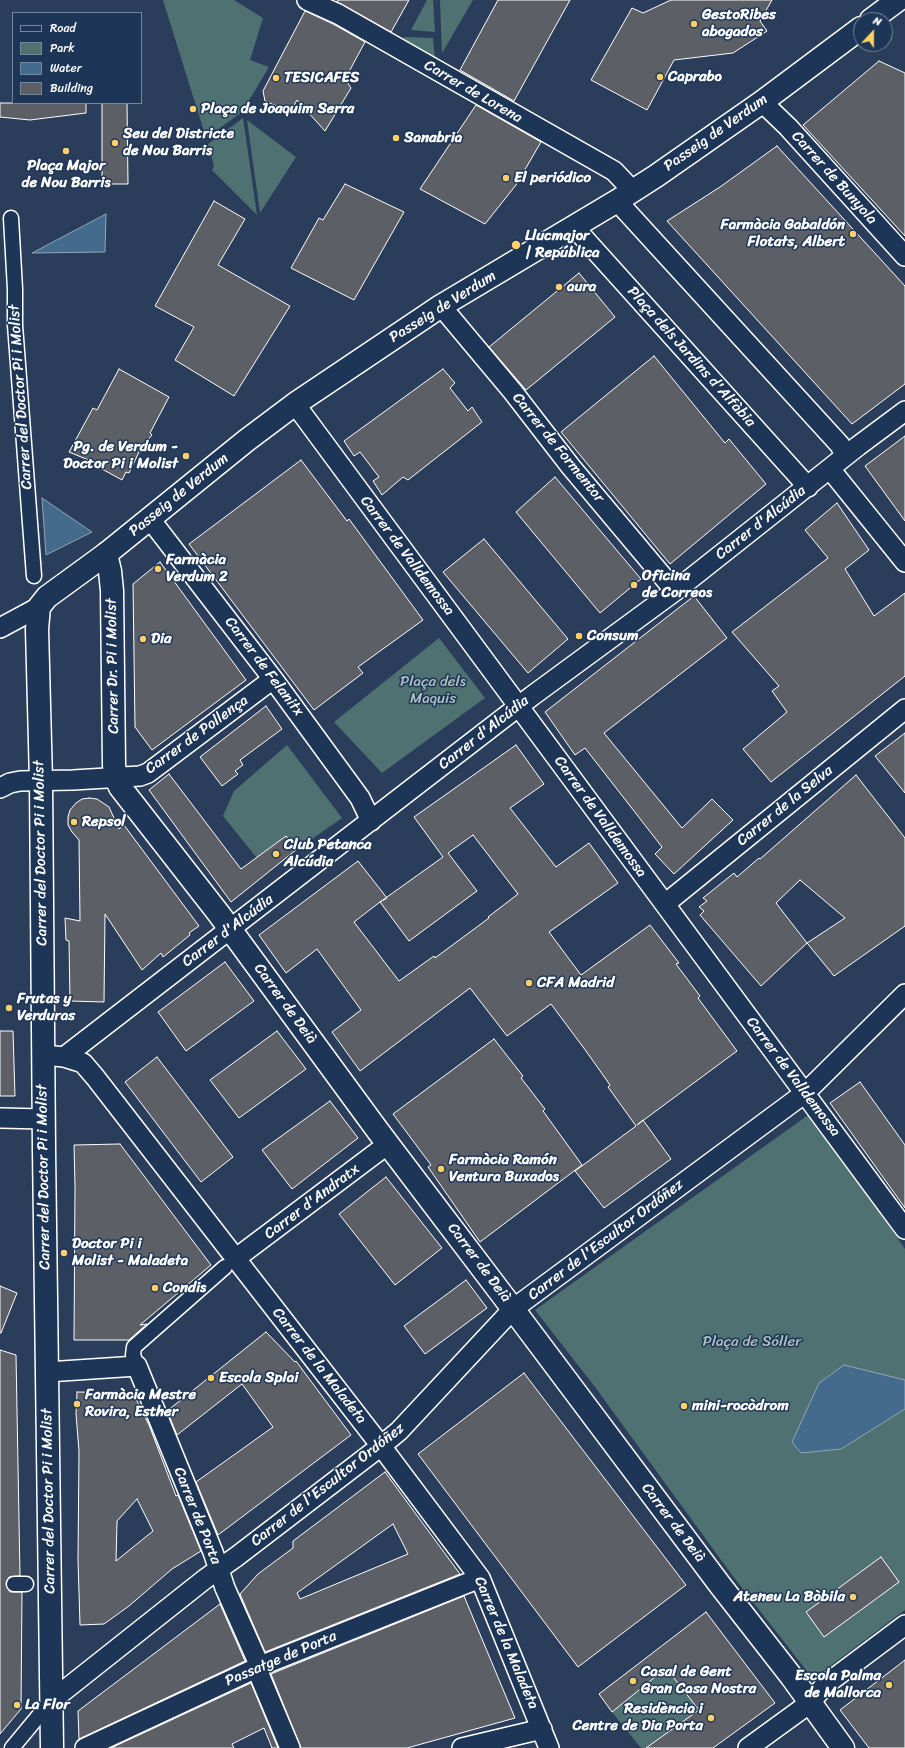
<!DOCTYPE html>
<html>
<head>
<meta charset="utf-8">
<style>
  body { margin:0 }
  #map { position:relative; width:905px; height:1748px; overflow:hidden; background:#2a3d5a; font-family:Sriracha,sans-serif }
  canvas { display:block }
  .legend { position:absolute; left:12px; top:12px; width:130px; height:92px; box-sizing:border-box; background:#1d3557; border:1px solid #77869a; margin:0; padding:5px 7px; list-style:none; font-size:12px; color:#fff }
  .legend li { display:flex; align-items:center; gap:8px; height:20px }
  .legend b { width:20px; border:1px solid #77869a }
  .north { position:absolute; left:853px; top:12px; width:40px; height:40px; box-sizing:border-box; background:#1d3557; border:1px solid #77869a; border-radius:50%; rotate:22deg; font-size:11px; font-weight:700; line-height:16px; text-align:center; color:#fff }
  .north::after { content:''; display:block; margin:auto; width:14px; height:18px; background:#ffd166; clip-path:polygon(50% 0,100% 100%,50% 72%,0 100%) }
</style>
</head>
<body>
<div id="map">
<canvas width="905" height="1748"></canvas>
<ul class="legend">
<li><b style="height:5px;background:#1d3557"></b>Road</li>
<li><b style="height:11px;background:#4f7171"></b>Park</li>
<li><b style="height:11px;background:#446a8c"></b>Water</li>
<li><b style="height:11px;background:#5d5f67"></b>Building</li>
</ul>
<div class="north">N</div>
</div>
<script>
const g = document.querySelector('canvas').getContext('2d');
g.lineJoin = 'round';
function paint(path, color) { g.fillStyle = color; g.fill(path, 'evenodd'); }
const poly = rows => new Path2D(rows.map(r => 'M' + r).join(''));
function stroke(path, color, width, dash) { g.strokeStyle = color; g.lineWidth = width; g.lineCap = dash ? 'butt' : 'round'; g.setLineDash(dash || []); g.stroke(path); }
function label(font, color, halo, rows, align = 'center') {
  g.font = font + ' Sriracha,sans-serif'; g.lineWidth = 3; g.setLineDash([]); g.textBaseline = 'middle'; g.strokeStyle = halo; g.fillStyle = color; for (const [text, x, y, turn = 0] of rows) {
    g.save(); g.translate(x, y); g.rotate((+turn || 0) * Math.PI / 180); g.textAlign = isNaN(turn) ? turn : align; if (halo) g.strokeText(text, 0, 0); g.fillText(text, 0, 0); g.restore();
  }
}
paint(poly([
  [163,0,234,0,263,18,250,60,269,67,242,112,206,138],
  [427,0,433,0,435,32,411,30],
  [440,0,473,0,442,53],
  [404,37,433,38,435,59,402,42],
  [243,118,257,215,212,170,214,166,208,144],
  [247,120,296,157,260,213],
  [439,638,485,698,382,773,334,722],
  [287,745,342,818,296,850,285,836,257,858,223,816,234,791],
  [811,1113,905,1249,905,1610,813,1679,732,1575,595,1387,535,1310],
  [666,1668,699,1710,646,1748,641,1748,612,1712]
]), '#4f7171');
const water = poly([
  [106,214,105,252,32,253,106,214],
  [42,498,92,532,46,555,42,498],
  [844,1365,905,1380,905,1409,841,1449,801,1453,792,1442,819,1383,844,1365]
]);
paint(water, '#446a8c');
stroke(water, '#8fa6ba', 1);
const building = poly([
  [338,0,409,0,391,32,337,2,338,0],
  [498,0,570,0,514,101,460,70,498,0],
  [671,0,772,0,760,21,767,31,733,53,674,60,647,110,591,80,632,8,643,13,671,0],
  [305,11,333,24,365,42,345,79,351,88,325,131,297,100,290,112,265,101,263,91,305,11],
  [879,61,905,73,905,236,803,125,879,61],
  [0,103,86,103,86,113,30,120,0,117,0,103],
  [102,103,127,103,128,184,102,184,102,103],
  [476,105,541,142,516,185,485,224,420,189,476,105],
  [777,146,905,286,905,384,852,424,667,221,720,187,777,146],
  [345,184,404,212,354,300,291,268,319,218,323,220,345,184],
  [214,201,245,219,218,265,290,306,234,396,175,360,194,327,155,306,214,201],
  [579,273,615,317,526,390,489,347,579,273],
  [654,356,725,443,729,439,766,484,670,564,561,432,654,356],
  [119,369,169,397,150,433,152,435,141,448,129,473,126,472,122,480,102,469,103,466,69,452,93,408,97,410,119,369],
  [443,369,455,383,450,388,468,411,472,407,482,422,408,480,403,477,382,495,373,481,379,477,360,452,354,456,344,441,443,369],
  [905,436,905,521,865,466,905,436],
  [301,460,347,521,349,519,423,620,358,667,363,673,314,710,189,544,301,460],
  [555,477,641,579,600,613,516,512,555,477],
  [837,503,869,550,845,569,874,616,905,593,905,676,771,782,743,749,787,712,772,691,779,686,732,632,828,558,805,530,837,503],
  [484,539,568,639,528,673,443,572,484,539],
  [160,562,246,680,152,750,135,727,133,584,160,562],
  [694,596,727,638,604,733,682,828,712,799,733,820,674,874,655,854,662,847,585,748,575,755,545,712,694,596],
  [266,706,282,729,240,760,243,765,235,771,238,774,222,786,200,757,266,706],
  [905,733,905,793,875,756,905,733],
  [516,745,544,784,510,808,556,867,589,843,618,883,549,932,581,975,650,925,679,963,676,964,700,996,698,998,737,1051,637,1125,643,1120,671,1159,604,1208,575,1171,636,1126,608,1087,610,1085,586,1051,551,1004,507,1036,470,988,360,1071,332,1032,361,1010,317,949,286,973,259,935,358,861,387,898,380,902,443,857,414,817,516,745],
  [473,835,518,894,488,917,489,918,435,958,434,956,399,981,354,922,380,902,409,941,477,891,448,853,473,835],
  [169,774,241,869,286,836,296,850,231,902,149,790,169,774],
  [856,775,905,838,905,926,834,976,807,943,761,986,700,915,704,911,699,907,707,901,703,898,734,873,737,877,759,858,760,859,856,775],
  [800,880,845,918,807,943,776,903,800,880],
  [89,798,97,799,109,807,119,829,124,825,199,926,189,933,190,935,163,957,161,953,142,970,105,914,104,1002,70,1001,69,941,66,940,65,918,80,921,79,840,72,832,68,825,68,817,70,810,76,803,82,799,89,798],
  [225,962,254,1001,186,1051,158,1012,225,962],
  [0,1031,13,1031,15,1096,0,1096,0,1031],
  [277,1031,306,1069,239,1118,210,1080,277,1031],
  [494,1039,523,1076,521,1078,545,1109,543,1111,582,1165,480,1242,428,1167,431,1165,393,1114,494,1039],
  [157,1057,233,1157,201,1182,125,1082,157,1057],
  [860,1082,905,1145,905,1208,830,1103,860,1082],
  [330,1101,358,1138,292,1189,262,1150,330,1101],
  [120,1144,211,1265,140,1325,147,1324,129,1340,74,1340,75,1185,74,1145,120,1144],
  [386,1177,442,1248,395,1285,339,1214,386,1177],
  [466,1280,487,1308,425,1354,404,1326,466,1280],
  [0,1286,17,1293,1,1333,0,1333,0,1286],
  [266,1332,295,1362,296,1361,351,1435,218,1535,196,1482,273,1427,242,1384,177,1435,167,1411,266,1332],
  [0,1350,16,1355,20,1576,9,1577,6,1584,10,1592,22,1592,21,1709,0,1734,0,1350],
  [524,1373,686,1585,578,1667,418,1454,524,1373],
  [77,1392,133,1393,149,1425,176,1496,178,1495,201,1551,172,1569,129,1606,104,1624,80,1625,78,1560,79,1451,76,1414,77,1392],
  [137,1499,153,1531,116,1561,117,1521,137,1499],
  [385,1472,460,1574,265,1652,240,1594,258,1574,293,1548,293,1541,385,1472],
  [393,1524,408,1554,300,1599,297,1593,393,1524],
  [881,1557,899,1582,824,1637,806,1612,881,1557],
  [464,1596,515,1718,407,1748,301,1748,271,1674,464,1596],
  [220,1604,245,1661,79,1739,78,1711,220,1604],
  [706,1612,775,1703,713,1748,646,1748,699,1710,666,1668,612,1712,599,1694,706,1612],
  [905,1660,905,1748,869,1748,840,1710,905,1660],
  [251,1683,278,1748,272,1748,264,1728,232,1744,234,1748,111,1748,251,1683]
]);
paint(building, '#5d5f67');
stroke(building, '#fff', 1);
const pedestrian = poly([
  [11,218,15,289,15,325,34,576],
  [137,1366,133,1355,134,1347,225,1267],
  [14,1584,26,1584],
  [12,1748,51,1701]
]);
const minor = poly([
  [307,0,338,14,614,171,633,191],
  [762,102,788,127,905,256],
  [617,201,840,445,845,456],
  [574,227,808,487],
  [441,306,513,392,571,467,675,591],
  [295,404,905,1229],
  [830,469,905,562],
  [150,519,273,679,360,798,371,821],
  [0,628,39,607],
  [0,788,10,783,20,781,73,780,140,776,148,773,273,679],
  [665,904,905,709],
  [54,1056,64,1057,83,1063,95,1077,381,1446,480,1578,549,1748],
  [64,1057,532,696,675,591,858,446,905,411],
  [0,1118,43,1119],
  [235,1259,388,1144],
  [47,1372,137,1366,213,1552,225,1588,257,1660,257,1668,261,1679,290,1748],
  [51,1701,205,1579,236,1557,381,1446,399,1431,513,1309,805,1093,905,994],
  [85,1748,265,1664,480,1578],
  [462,1748,542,1729],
  [748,1748,810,1703,825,1685,905,1625]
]);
const tertiary = poly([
  [106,554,110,571,112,591,114,765,116,778,120,787,219,914,378,1131,513,1309,720,1585,791,1676,843,1748]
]);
const secondary = poly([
  [871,20,898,0],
  [52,1748,44,1150,41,781,37,629,39,607,47,597,106,554,247,440,295,404,441,306,617,201,656,176,762,102,861,28]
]);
stroke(pedestrian, '#fff', 17);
stroke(minor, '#fff', 22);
stroke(tertiary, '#fff', 25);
stroke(secondary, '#fff', 25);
stroke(pedestrian, '#1d3557', 14);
stroke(minor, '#1d3557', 19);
stroke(tertiary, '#1d3557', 22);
stroke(secondary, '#1d3557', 22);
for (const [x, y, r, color] of [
  [694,24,4,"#ffd166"],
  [660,77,4,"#ffd166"],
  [276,78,4,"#ffd166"],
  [193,109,4,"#ffd166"],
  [396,138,4,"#ffd166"],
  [115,143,4,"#ffd166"],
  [66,151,4,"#ffd166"],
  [506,178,4,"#ffd166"],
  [853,234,4,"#ffd166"],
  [516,245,5,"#ffd166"],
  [559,287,4,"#ffd166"],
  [186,456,4,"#ffd166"],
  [158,569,4,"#ffd166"],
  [634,585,4,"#ffd166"],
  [579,636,4,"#ffd166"],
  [143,639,4,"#ffd166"],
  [74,822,4,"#ffd166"],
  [276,854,4,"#ffd166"],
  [529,983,4,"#ffd166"],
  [9,1008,4,"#ffd166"],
  [441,1169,4,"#ffd166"],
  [64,1253,4,"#ffd166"],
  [155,1288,4,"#ffd166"],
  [211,1378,4,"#ffd166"],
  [77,1404,4,"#ffd166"],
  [684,1406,4,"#ffd166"],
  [853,1597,4,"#ffd166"],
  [633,1681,4,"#ffd166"],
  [889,1685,4,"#ffd166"],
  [17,1705,4,"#ffd166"],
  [711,1718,4,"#ffd166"]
]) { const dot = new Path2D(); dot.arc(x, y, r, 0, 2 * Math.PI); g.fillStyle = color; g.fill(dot); stroke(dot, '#1d3557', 1.5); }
label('bold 15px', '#fff', '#1d3557', [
  ["GestoRibes",702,15],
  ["abogados",702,32],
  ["Caprabo",668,77],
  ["TESICAFES",284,78],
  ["Plaça de Joaquim Serra",201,109],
  ["Seu del Districte",123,134],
  ["de Nou Barris",123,151],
  ["Sanabria",404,138],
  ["Plaça Major",66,166,"center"],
  ["de Nou Barris",66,183,"center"],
  ["El periódico",514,178],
  ["Farmàcia Gabaldón",845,225,"right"],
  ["Flotats, Albert",845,242,"right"],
  ["Llucmajor",525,236],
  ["| República",525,253],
  ["aura",567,287],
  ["Pg. de Verdum -",178,447,"right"],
  ["Doctor Pi i Molist",178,464,"right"],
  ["Farmàcia",166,560],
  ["Verdum 2",166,577],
  ["Oficina",642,576],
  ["de Correos",642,593],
  ["Consum",587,636],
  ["Dia",151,639],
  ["Repsol",82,822],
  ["Club Petanca",284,845],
  ["Alcúdia",284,862],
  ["CFA Madrid",537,983],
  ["Frutas y",17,999],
  ["Verduras",17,1016],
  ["Farmàcia Ramón",449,1160],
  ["Ventura Buxados",449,1177],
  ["Doctor Pi i",72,1244],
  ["Molist - Maladeta",72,1261],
  ["Condis",163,1288],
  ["Escola Splai",219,1378],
  ["Farmàcia Mestre",85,1395],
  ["Rovira, Esther",85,1412],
  ["mini-rocòdrom",692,1406],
  ["Ateneu La Bòbila",845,1597,"right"],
  ["Casal de Gent",641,1672],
  ["Gran Casa Nostra",641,1689],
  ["Escola Palma",881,1676,"right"],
  ["de Mallorca",881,1693,"right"],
  ["La Flor",25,1705],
  ["Residència i",703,1709,"right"],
  ["Centre de Dia Porta",703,1726,"right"]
], 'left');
label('15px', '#fff', '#1d3557', [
  ["Carrer de Lorena",473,92,30],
  ["Passeig de Verdum",716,133,-35],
  ["Carrer de Bunyola",834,178,48],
  ["Passeig de Verdum",443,307,-32],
  ["Plaça dels Jardins d'Alfàbia",691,357,48],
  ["Carrer del Doctor Pi i Molist",21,397,-94],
  ["Carrer de Formentor",558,448,51],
  ["Passeig de Verdum",179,495,-39],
  ["Carrer d'Alcúdia",761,523,-38],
  ["Carrer de Valldemossa",407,556,53],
  ["Carrer Dr. Pi i Molist",113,666,-91],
  ["Carrer de Felanitx",264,667,53],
  ["Carrer d'Alcúdia",484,733,-38],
  ["Carrer de Pollença",197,735,-36],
  ["Carrer de la Selva",785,806,-39],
  ["Carrer de Valldemossa",600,817,54],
  ["Carrer del Doctor Pi i Molist",41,853,-91],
  ["Carrer d'Alcúdia",228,931,-37],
  ["Carrer de Deià",285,1004,54],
  ["Carrer de Valldemossa",793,1077,53],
  ["Carrer del Doctor Pi i Molist",44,1177,-91],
  ["Carrer d'Andratx",312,1202,-37],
  ["Carrer de l'Escultor Ordóñez",606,1240,-37],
  ["Carrer de Deià",479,1263,53],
  ["Carrer de la Maladeta",319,1366,52],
  ["Carrer de l'Escultor Ordóñez",328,1485,-38],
  ["Carrer del Doctor Pi i Molist",49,1501,-91],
  ["Carrer de Porta",197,1516,68],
  ["Carrer de Deià",673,1523,53],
  ["Carrer de la Maladeta",506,1643,67],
  ["Passatge de Porta",281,1659,-23]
]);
label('15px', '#b0bfbf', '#1d3557', [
  ["Plaça dels",433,682],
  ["Maquis",433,699],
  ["Plaça de Sóller",752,1342]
]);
</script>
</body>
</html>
